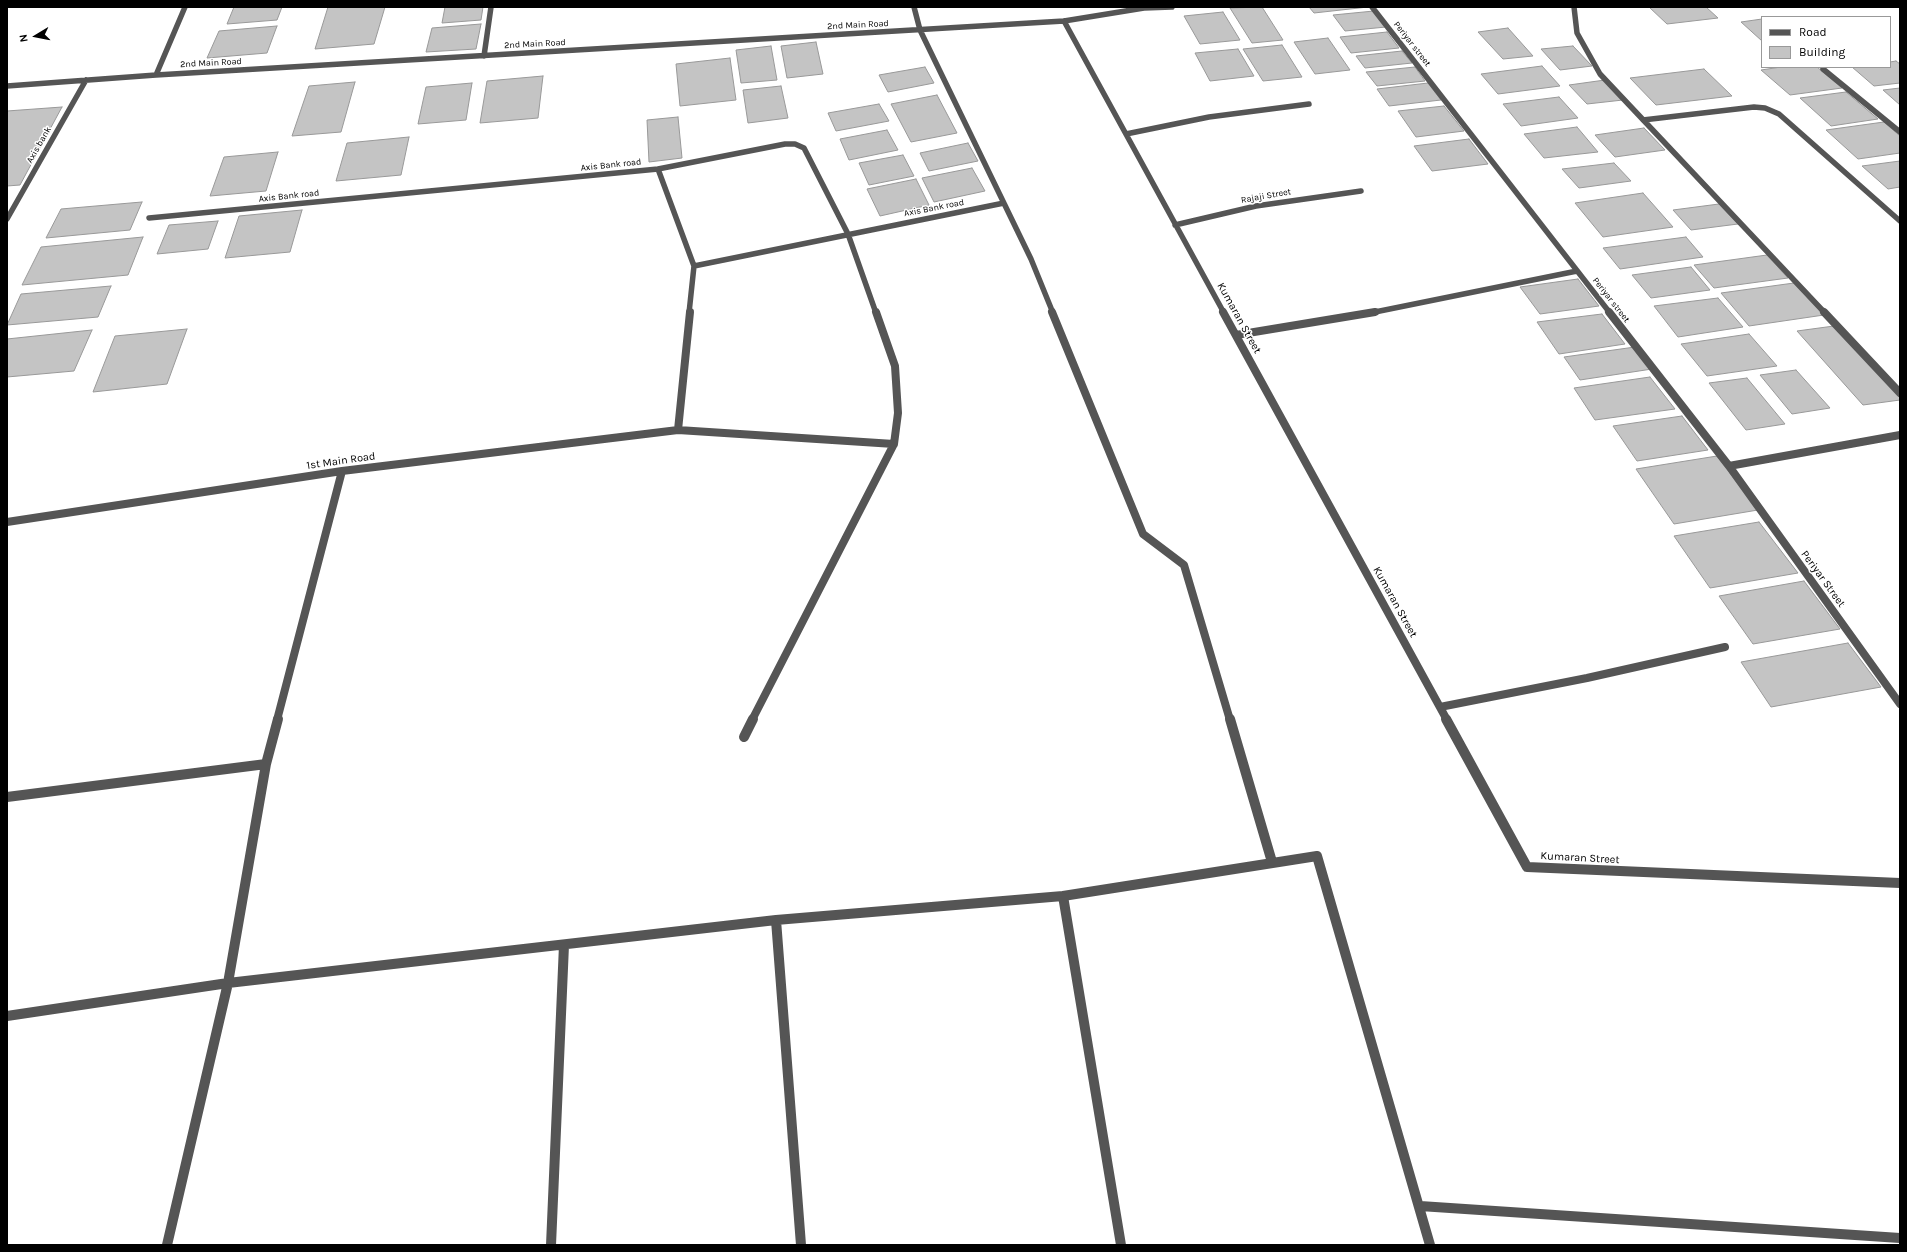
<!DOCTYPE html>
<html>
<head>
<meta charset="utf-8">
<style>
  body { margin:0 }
  #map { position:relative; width:1907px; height:1252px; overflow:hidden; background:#fff; font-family:Karla,sans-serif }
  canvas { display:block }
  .frame { position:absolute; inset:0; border:8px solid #000; pointer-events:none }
  .legend { position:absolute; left:1761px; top:16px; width:130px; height:52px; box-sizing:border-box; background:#fff; border:1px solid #999; margin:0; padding:5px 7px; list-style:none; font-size:12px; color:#000 }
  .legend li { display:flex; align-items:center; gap:8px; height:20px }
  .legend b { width:20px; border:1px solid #999 }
  .north { position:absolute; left:16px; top:16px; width:40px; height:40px; -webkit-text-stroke:3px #fff; paint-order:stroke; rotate:260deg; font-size:11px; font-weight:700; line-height:16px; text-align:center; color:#000 }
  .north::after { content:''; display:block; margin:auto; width:14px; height:18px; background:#000; clip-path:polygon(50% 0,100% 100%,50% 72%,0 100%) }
</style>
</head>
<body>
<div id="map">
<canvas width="1907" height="1252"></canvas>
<div class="frame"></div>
<ul class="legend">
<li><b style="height:5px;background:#555"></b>Road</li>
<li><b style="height:11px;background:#c4c4c4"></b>Building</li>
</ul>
<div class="north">N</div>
</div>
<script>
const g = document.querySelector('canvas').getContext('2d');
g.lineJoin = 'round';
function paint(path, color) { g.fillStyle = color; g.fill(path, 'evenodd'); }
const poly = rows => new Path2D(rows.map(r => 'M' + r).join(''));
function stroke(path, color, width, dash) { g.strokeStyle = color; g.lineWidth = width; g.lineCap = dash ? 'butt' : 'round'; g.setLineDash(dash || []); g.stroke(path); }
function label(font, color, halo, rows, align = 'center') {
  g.font = font + ' Karla,sans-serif'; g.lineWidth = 3; g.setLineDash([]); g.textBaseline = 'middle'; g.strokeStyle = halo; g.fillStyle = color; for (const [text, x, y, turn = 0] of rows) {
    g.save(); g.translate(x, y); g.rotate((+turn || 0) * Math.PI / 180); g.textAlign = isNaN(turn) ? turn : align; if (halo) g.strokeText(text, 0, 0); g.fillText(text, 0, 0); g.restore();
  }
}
const building = poly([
  [234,7,282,7,277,20,227,24,234,7],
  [328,7,385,7,374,44,315,49,328,7],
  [445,7,483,7,481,20,442,23,445,7],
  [1262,7,1283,40,1252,43,1230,8,1262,7],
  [1309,7,1368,7,1314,13,1309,7],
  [1649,7,1706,7,1718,18,1667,24,1649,7],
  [1374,11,1386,27,1345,31,1333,15,1374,11],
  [1223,12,1240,40,1200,44,1184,16,1223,12],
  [1762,19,1762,41,1741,22,1762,19],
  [481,24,476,49,426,52,432,28,481,24],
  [277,26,267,53,207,58,219,31,277,26],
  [1508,28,1533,56,1503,59,1478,32,1508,28],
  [1387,32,1399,48,1351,53,1340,37,1387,32],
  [1328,38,1350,70,1315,74,1294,42,1328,38],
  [816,42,823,74,787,78,781,46,816,42],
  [1282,45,1302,77,1263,81,1243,49,1282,45],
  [771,46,777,80,741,83,736,50,771,46],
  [1573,46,1592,66,1560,70,1541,49,1573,46],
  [1238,49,1254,76,1210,81,1195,53,1238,49],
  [1402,51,1412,63,1365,68,1356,56,1402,51],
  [730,58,736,100,680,106,676,64,730,58],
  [1896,61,1900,64,1900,83,1874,86,1852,67,1890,67,1890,62,1896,61],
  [1542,66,1560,86,1498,94,1481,74,1542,66],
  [925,67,934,83,888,92,879,75,925,67],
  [1415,67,1425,81,1377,86,1366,72,1415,67],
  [1781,67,1817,67,1842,88,1790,95,1761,70,1781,67],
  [1704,69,1732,96,1656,105,1630,78,1704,69],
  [543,76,538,118,480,123,487,81,543,76],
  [1605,80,1623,100,1587,104,1569,85,1605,80],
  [355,82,341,132,292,136,309,86,355,82],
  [472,83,466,120,418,124,426,87,472,83],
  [1428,83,1441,100,1389,106,1377,89,1428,83],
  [781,86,788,118,748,123,743,90,781,86],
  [1900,88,1900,105,1883,90,1900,88],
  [1846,92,1878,119,1831,126,1800,98,1846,92],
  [937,95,957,133,911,142,891,104,937,95],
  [1559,97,1578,118,1521,126,1503,104,1559,97],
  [879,104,889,121,836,131,828,113,879,104],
  [1444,106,1464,131,1416,137,1398,111,1444,106],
  [62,107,20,185,7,186,7,111,62,107],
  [678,117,682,158,649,162,647,120,678,117],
  [1884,122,1900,136,1900,153,1858,159,1826,130,1884,122],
  [1577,127,1598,152,1544,158,1524,134,1577,127],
  [1644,128,1665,150,1615,157,1595,135,1644,128],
  [887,130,898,150,849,160,840,139,887,130],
  [409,137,401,175,336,181,347,143,409,137],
  [1469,139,1488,164,1432,171,1414,146,1469,139],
  [968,143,978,161,929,171,920,153,968,143],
  [278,152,266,191,210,196,224,157,278,152],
  [903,155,914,176,869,185,859,163,903,155],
  [1900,161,1900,187,1888,189,1862,166,1900,161],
  [1614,163,1631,181,1579,188,1562,169,1614,163],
  [972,168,985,191,934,202,922,178,972,168],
  [916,179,929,205,880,216,867,189,916,179],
  [1643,193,1673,227,1603,237,1575,203,1643,193],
  [142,202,130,230,46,238,61,209,142,202],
  [1719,204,1738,224,1691,230,1673,210,1719,204],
  [302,210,290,252,225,258,239,216,302,210],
  [218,221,208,249,157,254,169,225,218,221],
  [143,237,128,275,22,285,41,247,143,237],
  [1686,237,1703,257,1620,269,1603,248,1686,237],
  [1767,255,1788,278,1714,288,1694,265,1767,255],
  [1691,267,1710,290,1651,298,1632,275,1691,267],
  [1578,279,1599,306,1540,314,1520,287,1578,279],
  [1794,283,1824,315,1749,326,1721,293,1794,283],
  [111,286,98,317,7,325,21,294,111,286],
  [1718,298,1743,327,1678,337,1654,306,1718,298],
  [1602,314,1625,344,1559,354,1537,322,1602,314],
  [1834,326,1900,397,1900,400,1863,405,1797,331,1834,326],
  [187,329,167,384,93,392,115,336,187,329],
  [92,330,74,371,7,377,7,339,92,330],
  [1749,334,1777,366,1707,376,1681,344,1749,334],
  [1635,347,1652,369,1580,380,1564,357,1635,347],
  [1796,370,1830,408,1792,414,1760,375,1796,370],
  [1650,377,1675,409,1595,420,1574,388,1650,377],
  [1747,378,1785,424,1746,430,1709,383,1747,378],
  [1682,416,1708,450,1637,461,1613,426,1682,416],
  [1717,456,1758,510,1674,524,1636,469,1717,456],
  [1759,522,1798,573,1710,588,1674,536,1759,522],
  [1804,581,1840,629,1753,644,1719,596,1804,581],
  [1848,643,1881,687,1771,707,1741,662,1848,643]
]);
paint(building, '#c4c4c4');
stroke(building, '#999', 1);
stroke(poly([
  [914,7,920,30,1031,259,1053,313],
  [1372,7,1610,313],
  [1574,7,1577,33,1600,74,1825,313],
  [1064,21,1224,313],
  [484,56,491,7],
  [1823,69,1900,132],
  [156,75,185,7],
  [7,86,156,75,1064,21,1144,8,1172,7],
  [1643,120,1754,107,1765,108,1779,114,1900,221],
  [1126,134,1209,117,1309,104],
  [658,169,785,144,795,144,804,148,848,234,876,313],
  [149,218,658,169,694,266,1004,203],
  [7,219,86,80],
  [1175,225,1256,206,1361,191],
  [689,313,694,266],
  [1370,313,1577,271]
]), '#555', 5.5);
stroke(poly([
  [690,312,678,430,894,444],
  [1052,312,1143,534,1184,565,1230,720],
  [1223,312,1447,720],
  [1609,312,1729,466,1900,435],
  [1824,312,1900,393],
  [1236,335,1375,312],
  [1729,466,1900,704],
  [7,522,342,471,678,430],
  [1440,707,1587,678,1725,647],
  [277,720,342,471],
  [752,720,894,444,898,413,895,366,876,312]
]), '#555', 8);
stroke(poly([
  [1230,719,1272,862],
  [1446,719,1527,867,1900,883],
  [744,737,753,719],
  [266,764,278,719],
  [7,797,266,764,228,983,7,1016],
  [1063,896,1121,1245],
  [776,920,801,1245],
  [1420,1206,1900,1238],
  [167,1245,228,983,776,920,1063,896,1317,856,1430,1245],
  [551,1245,564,945]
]), '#555', 10);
label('9px', '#000', '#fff', [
  ["2nd Main Road",858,25,-3],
  ["2nd Main Road",535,44,-3],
  ["Periyar street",1412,44,52],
  ["2nd Main Road",211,63,-3],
  ["Axis bank",39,145,-60],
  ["Axis Bank road",611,165,-6],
  ["Axis Bank road",289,196,-6],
  ["Rajaji Street",1266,196,-10],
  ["Axis Bank road",934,208,-11],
  ["Periyar street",1611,300,52]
]);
label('11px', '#000', '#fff', [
  ["Kumaran Street",1239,318,61],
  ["1st Main Road",341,461,-8],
  ["Periyar Street",1823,579,54],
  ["Kumaran Street",1395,602,61],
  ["Kumaran Street",1580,858,3]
]);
</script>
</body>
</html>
